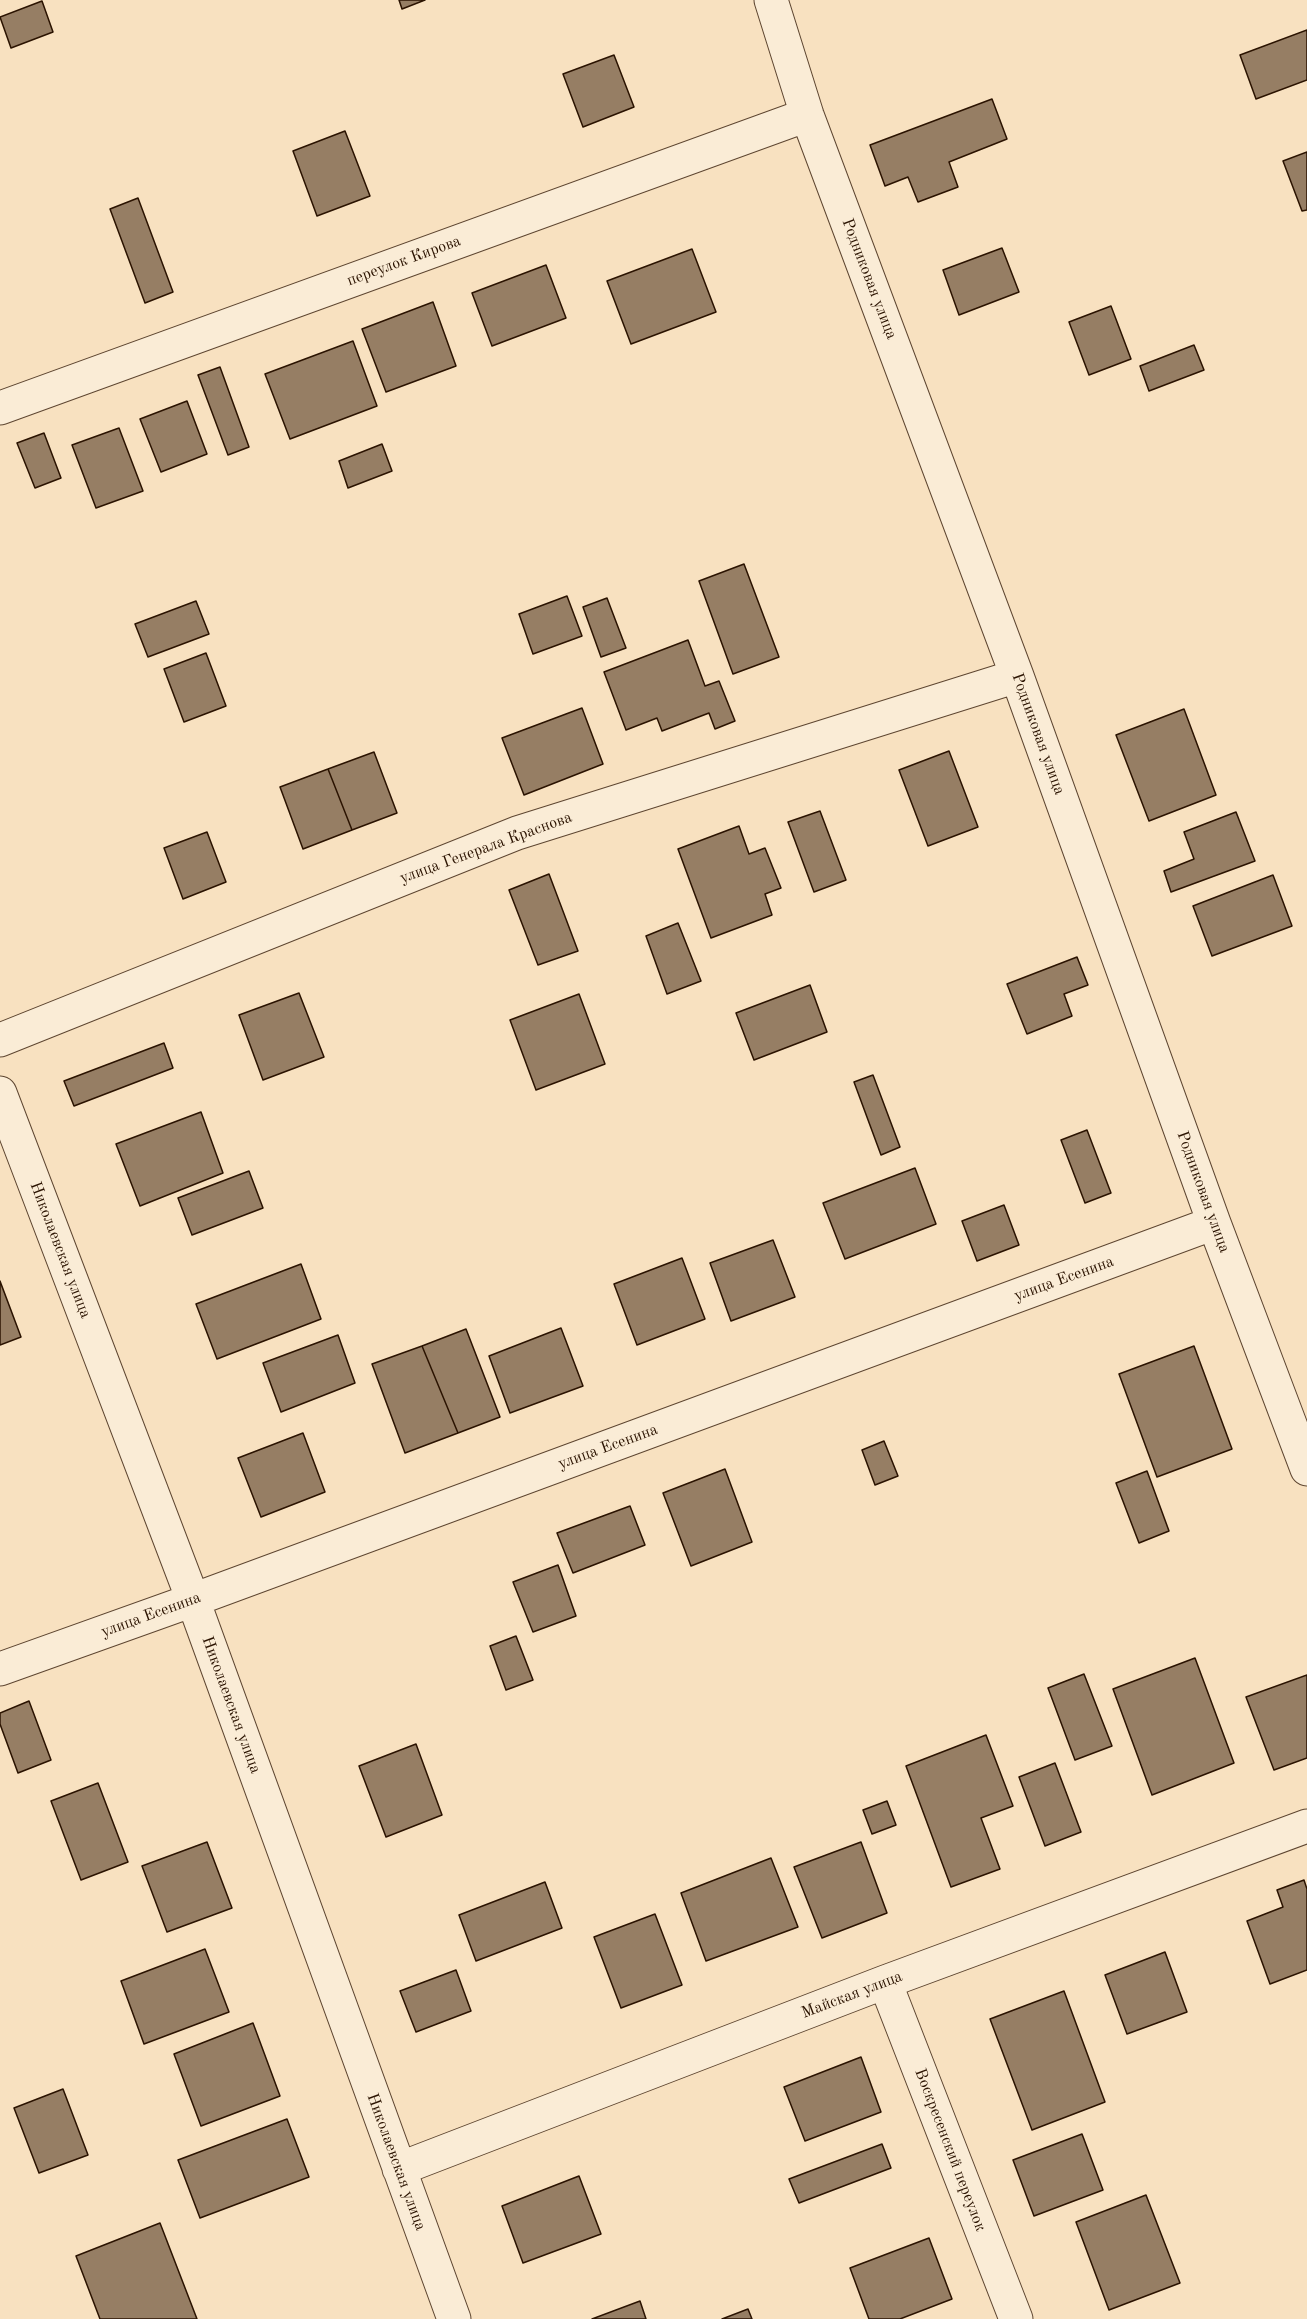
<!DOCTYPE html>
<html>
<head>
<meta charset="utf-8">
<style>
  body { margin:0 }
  canvas { display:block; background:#f8e1c0 }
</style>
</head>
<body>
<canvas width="1307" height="2319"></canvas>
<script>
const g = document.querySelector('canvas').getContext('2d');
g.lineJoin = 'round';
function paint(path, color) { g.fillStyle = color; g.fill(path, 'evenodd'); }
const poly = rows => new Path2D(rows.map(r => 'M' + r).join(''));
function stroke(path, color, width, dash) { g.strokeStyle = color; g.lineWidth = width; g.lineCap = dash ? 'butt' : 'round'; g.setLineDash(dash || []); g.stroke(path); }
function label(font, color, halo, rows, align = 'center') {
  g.font = font + ' "Old Standard TT",serif'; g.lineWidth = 4.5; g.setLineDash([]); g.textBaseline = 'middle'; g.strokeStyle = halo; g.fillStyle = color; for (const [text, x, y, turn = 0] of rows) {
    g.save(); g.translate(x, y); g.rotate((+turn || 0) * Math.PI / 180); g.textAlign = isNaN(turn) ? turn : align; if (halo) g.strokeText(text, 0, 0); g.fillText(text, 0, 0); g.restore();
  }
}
const building = poly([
  [399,0,425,0,402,9,399,0],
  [42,1,53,32,11,48,0,17,42,1],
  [1307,30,1307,80,1256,99,1240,55,1307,30],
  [614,55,634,107,583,127,563,74,614,55],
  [992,99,1007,139,949,162,958,187,918,202,908,177,885,186,870,145,992,99],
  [345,131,370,196,317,216,293,151,345,131],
  [1307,152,1307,210,1302,211,1283,161,1307,152],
  [138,198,173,292,145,303,110,209,138,198],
  [1002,248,1019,292,959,315,943,270,1002,248],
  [692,249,716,312,631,344,607,281,692,249],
  [546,265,566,318,492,346,472,293,546,265],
  [433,302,456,366,386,392,362,329,433,302],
  [1111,306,1131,359,1089,375,1069,322,1111,306],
  [353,341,377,406,290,439,265,374,353,341],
  [1194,345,1204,370,1149,391,1140,366,1194,345],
  [220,367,249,447,228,455,198,375,220,367],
  [187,401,207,454,161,472,140,419,187,401],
  [119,428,143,491,96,508,72,445,119,428],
  [44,433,61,478,35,488,17,443,44,433],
  [382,444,392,471,348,488,339,461,382,444],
  [744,564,779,657,733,674,699,581,744,564],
  [567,596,582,636,533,654,519,614,567,596],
  [607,598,626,648,601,657,583,607,607,598],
  [196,601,209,634,148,657,135,624,196,601],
  [688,640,705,686,719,681,735,721,715,729,709,713,662,731,657,718,626,730,604,672,688,640],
  [206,653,226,706,184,722,164,669,206,653],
  [582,708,603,764,524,795,502,738,582,708],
  [1184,709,1216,795,1149,821,1116,735,1184,709],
  [949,751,978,827,928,846,899,770,949,751],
  [374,752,397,813,352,830,328,769,374,752],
  [328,769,352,830,303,849,280,787,328,769],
  [820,811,846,880,814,892,788,822,820,811],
  [1236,812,1255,861,1171,892,1164,871,1194,859,1184,832,1236,812],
  [739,826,749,854,765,848,781,888,765,894,772,915,711,938,678,849,739,826],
  [207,832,226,882,183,899,164,848,207,832],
  [549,874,578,951,538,965,509,890,549,874],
  [1273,875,1292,926,1212,956,1193,906,1273,875],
  [678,923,701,981,667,994,646,936,678,923],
  [1077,957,1088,985,1064,994,1072,1016,1027,1034,1007,984,1077,957],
  [810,985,827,1032,754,1060,736,1013,810,985],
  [299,993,324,1057,263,1080,239,1015,299,993],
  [579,994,605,1064,536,1090,510,1020,579,994],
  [164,1043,173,1068,74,1106,64,1081,164,1043],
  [873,1075,900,1147,881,1155,854,1082,873,1075],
  [201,1112,223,1173,140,1206,116,1144,201,1112],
  [1087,1130,1111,1193,1085,1203,1061,1140,1087,1130],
  [915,1168,936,1224,845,1259,823,1203,915,1168],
  [249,1171,263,1208,192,1235,178,1198,249,1171],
  [1004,1205,1019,1245,977,1261,962,1221,1004,1205],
  [773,1240,795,1297,731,1321,710,1263,773,1240],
  [682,1258,705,1319,637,1345,614,1284,682,1258],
  [301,1264,321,1319,217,1359,196,1304,301,1264],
  [0,1281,21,1337,0,1345,0,1281],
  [561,1328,583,1386,510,1413,489,1356,561,1328],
  [466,1329,500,1417,458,1433,422,1346,466,1329],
  [338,1335,355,1383,281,1412,263,1363,338,1335],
  [422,1346,458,1433,405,1453,372,1364,422,1346],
  [1194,1346,1232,1449,1157,1477,1119,1374,1194,1346],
  [303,1433,325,1492,261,1517,238,1458,303,1433],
  [884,1441,898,1476,875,1485,862,1450,884,1441],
  [725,1469,752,1542,691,1566,663,1493,725,1469],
  [1147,1471,1169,1531,1139,1543,1116,1483,1147,1471],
  [630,1506,645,1545,573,1573,557,1533,630,1506],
  [558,1565,576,1616,533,1632,513,1582,558,1565],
  [516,1636,533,1680,506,1690,490,1646,516,1636],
  [1195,1658,1234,1763,1152,1795,1113,1689,1195,1658],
  [1084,1674,1112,1746,1075,1760,1048,1688,1084,1674],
  [1307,1675,1307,1758,1274,1770,1246,1697,1307,1675],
  [29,1701,51,1760,18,1773,0,1724,0,1713,29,1701],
  [986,1735,1013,1806,981,1818,1000,1869,951,1887,906,1766,986,1735],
  [416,1744,442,1815,386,1837,359,1766,416,1744],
  [1055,1763,1081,1832,1045,1846,1019,1777,1055,1763],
  [98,1783,128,1862,81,1880,51,1801,98,1783],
  [887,1801,896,1825,872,1834,863,1810,887,1801],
  [207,1842,232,1908,167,1932,142,1866,207,1842],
  [861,1842,887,1913,822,1938,794,1867,861,1842],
  [771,1858,798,1927,706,1961,681,1893,771,1858],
  [1304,1880,1307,1889,1307,1970,1270,1984,1247,1921,1283,1907,1277,1890,1304,1880],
  [545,1882,562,1928,476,1961,459,1915,545,1882],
  [655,1914,682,1985,621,2008,594,1937,655,1914],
  [205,1949,229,2012,144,2044,121,1981,205,1949],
  [1165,1952,1187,2012,1127,2034,1105,1975,1165,1952],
  [456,1970,471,2011,416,2032,400,1991,456,1970],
  [1064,1991,1105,2102,1032,2130,990,2019,1064,1991],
  [253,2023,280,2096,201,2126,174,2054,253,2023],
  [861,2057,881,2112,805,2141,784,2087,861,2057],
  [63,2089,88,2155,39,2173,14,2108,63,2089],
  [287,2119,309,2177,200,2218,178,2160,287,2119],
  [1082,2134,1103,2190,1034,2216,1013,2160,1082,2134],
  [882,2144,891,2168,799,2203,789,2179,882,2144],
  [579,2176,601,2234,523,2263,502,2206,579,2176],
  [1146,2195,1180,2283,1109,2310,1076,2222,1146,2195],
  [160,2223,197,2319,100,2319,76,2256,160,2223],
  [929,2238,952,2299,900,2319,869,2319,850,2268,929,2238],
  [640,2301,646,2319,592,2319,640,2301],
  [748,2309,752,2319,722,2319,748,2309]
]);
paint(building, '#967e64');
stroke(building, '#2b1301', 1.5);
const street = poly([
  [771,0,807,115,1017,676,1214,1223,1307,1469],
  [0,408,807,115],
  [0,1040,517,833,1017,676],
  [0,1093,193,1600,454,2319],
  [0,1669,193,1600,1214,1223],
  [885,1982,1016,2319],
  [399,2169,885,1982,1307,1826]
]);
stroke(street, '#5e4631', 35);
stroke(street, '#faecd6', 33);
label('16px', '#2b1301', '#faecd6', [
  ["переулок Кирова",404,261,-20],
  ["Родниковая улица",869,279,69],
  ["Родниковая улица",1038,734,70],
  ["улица Генерала Краснова",486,848,-20],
  ["Родниковая улица",1203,1192,70],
  ["Николаевская улица",60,1250,69],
  ["улица Есенина",1064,1279,-20],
  ["улица Есенина",608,1447,-20],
  ["улица Есенина",151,1615,-20],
  ["Николаевская улица",231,1705,70],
  ["Майская улица",852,1995,-21],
  ["Воскресенский переулок",950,2150,69],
  ["Николаевская улица",396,2162,70]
]);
</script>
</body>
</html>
